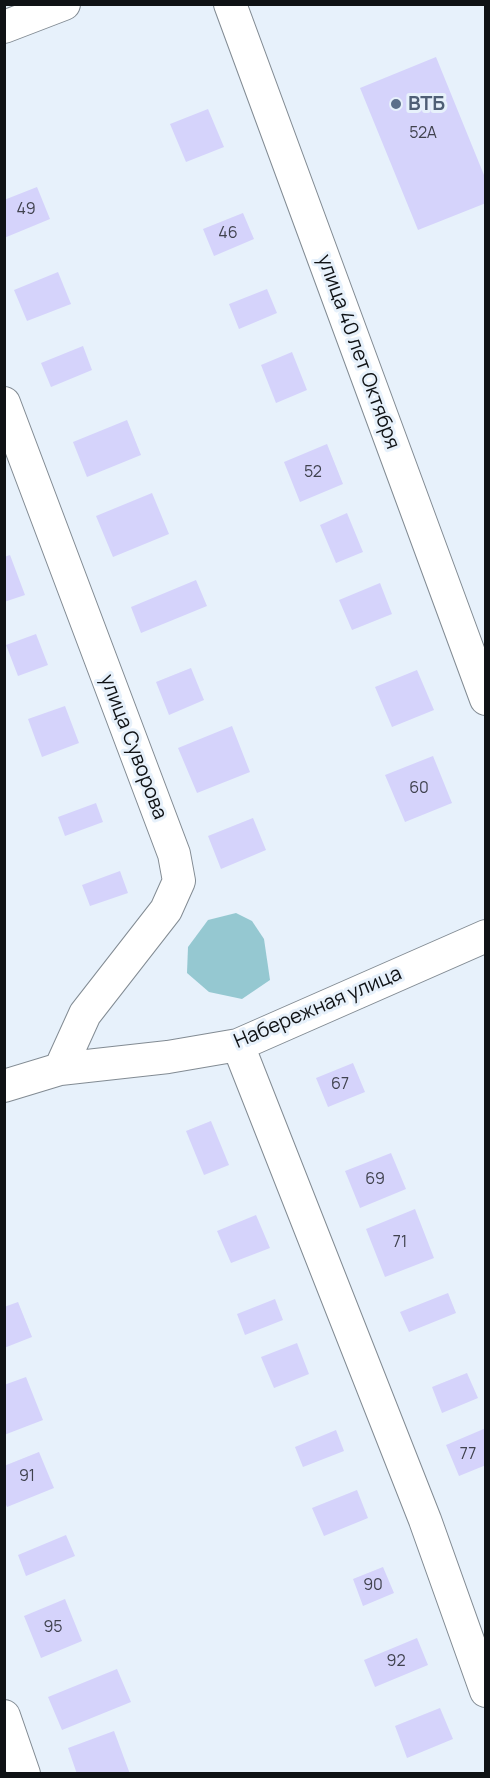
<!DOCTYPE html>
<html>
<head>
<meta charset="utf-8">
<style>
  body { margin:0 }
  #map { position:relative; width:490px; height:1778px; overflow:hidden; background:#e7f1fb; font-family:Manrope,sans-serif }
  canvas { display:block }
  .frame { position:absolute; inset:0; border:6px solid #0f1215; pointer-events:none }
</style>
</head>
<body>
<div id="map">
<canvas width="490" height="1778"></canvas>
<div class="frame"></div>
</div>
<script>
const g = document.querySelector('canvas').getContext('2d');
g.lineJoin = 'round';
function paint(path, color) { g.fillStyle = color; g.fill(path, 'evenodd'); }
const poly = rows => new Path2D(rows.map(r => 'M' + r).join(''));
function stroke(path, color, width, dash) { g.strokeStyle = color; g.lineWidth = width; g.lineCap = dash ? 'butt' : 'round'; g.setLineDash(dash || []); g.stroke(path); }
function label(font, color, halo, rows, align = 'center') {
  g.font = font + ' Manrope,sans-serif'; g.lineWidth = 6; g.setLineDash([]); g.textBaseline = 'middle'; g.strokeStyle = halo; g.fillStyle = color; for (const [text, x, y, turn = 0] of rows) {
    g.save(); g.translate(x, y); g.rotate((+turn || 0) * Math.PI / 180); g.textAlign = isNaN(turn) ? turn : align; if (halo) g.strokeText(text, 0, 0); g.fillText(text, 0, 0); g.restore();
  }
}
paint(poly([
  [236,913,252,921,264,939,270,980,242,999,209,992,187,973,188,947,208,920]
]), '#95c8d1');
paint(poly([
  [436,57,486,180,486,203,418,230,360,88],
  [208,109,224,147,186,162,170,124],
  [37,187,50,219,4,238,4,200],
  [243,213,254,239,214,256,203,229],
  [58,272,71,304,27,321,14,290],
  [267,289,277,313,239,329,229,304],
  [83,346,92,370,51,387,41,363],
  [292,352,307,390,276,403,261,365],
  [127,420,141,455,87,477,73,442],
  [327,444,343,484,300,502,284,462],
  [152,493,169,534,113,557,96,516],
  [347,513,363,552,336,563,320,525],
  [10,555,25,595,4,602,4,557],
  [196,580,207,606,141,633,131,607],
  [380,583,392,614,352,630,339,600],
  [36,634,48,665,18,676,6,645],
  [191,668,204,700,169,715,156,682],
  [417,670,434,710,392,727,375,687],
  [65,706,79,743,42,757,28,719],
  [232,726,250,772,197,793,178,748],
  [433,756,452,803,405,822,385,775],
  [96,803,103,822,65,836,58,817],
  [253,818,266,850,221,869,208,836],
  [120,871,128,893,90,906,82,885],
  [353,1063,365,1092,328,1107,316,1078],
  [211,1121,229,1165,204,1175,186,1131],
  [391,1153,406,1189,360,1208,345,1171],
  [415,1209,434,1258,385,1277,366,1229],
  [256,1215,270,1248,231,1263,217,1231],
  [448,1293,456,1313,409,1332,400,1312],
  [275,1299,283,1320,245,1335,237,1314],
  [18,1302,32,1337,4,1348,4,1307],
  [297,1343,309,1374,274,1388,261,1357],
  [467,1373,478,1398,442,1413,432,1387],
  [26,1377,43,1420,4,1435,4,1385],
  [486,1428,486,1465,459,1476,446,1445],
  [336,1430,344,1451,303,1467,295,1447],
  [39,1452,54,1488,7,1507,4,1500,4,1466],
  [357,1490,368,1518,324,1536,312,1508],
  [66,1535,75,1556,26,1576,18,1555],
  [383,1567,394,1593,363,1606,353,1579],
  [65,1599,82,1641,41,1658,24,1616],
  [417,1638,428,1665,375,1687,364,1660],
  [117,1669,131,1702,62,1730,48,1697],
  [440,1708,453,1739,407,1758,395,1726],
  [114,1731,130,1774,77,1774,68,1748]
]), '#d5d3fb');
const minor = poly([
  [230,4,486,699],
  [4,27,64,4],
  [4,403,174,854,179,881,166,910,85,1014,60,1069],
  [238,1045,425,1520,486,1691],
  [4,1086,60,1069,168,1057,238,1045,486,936],
  [4,1716,24,1774]
]);
stroke(minor, '#828b93', 34);
stroke(minor, '#fff', 32);
for (const [x, y, r, color] of [
  [396,104,6,"#5c6f8a"]
]) { const dot = new Path2D(); dot.arc(x, y, r, 0, 2 * Math.PI); g.fillStyle = color; g.fill(dot); stroke(dot, '#e7f1fb', 2); }
label('16px', '#40424e', null, [
  ["52А",423,134],
  ["49",26,210],
  ["46",228,234],
  ["52",313,473],
  ["60",419,789],
  ["67",340,1085],
  ["69",375,1180],
  ["71",400,1243],
  ["77",468,1455],
  ["91",27,1477],
  ["90",373,1586],
  ["95",53,1628],
  ["92",396,1662]
]);
label('bold 20px', '#4e5e75', '#e7f1fb', [
  ["ВТБ",408,104]
], 'left');
label('20px', '#0f1215', '#e7f1fb', [
  ["улица 40 лет Октября",358,352,70],
  ["улица Суворова",133,747,69],
  ["Набережная улица",318,1008,-23]
]);
</script>
</body>
</html>
